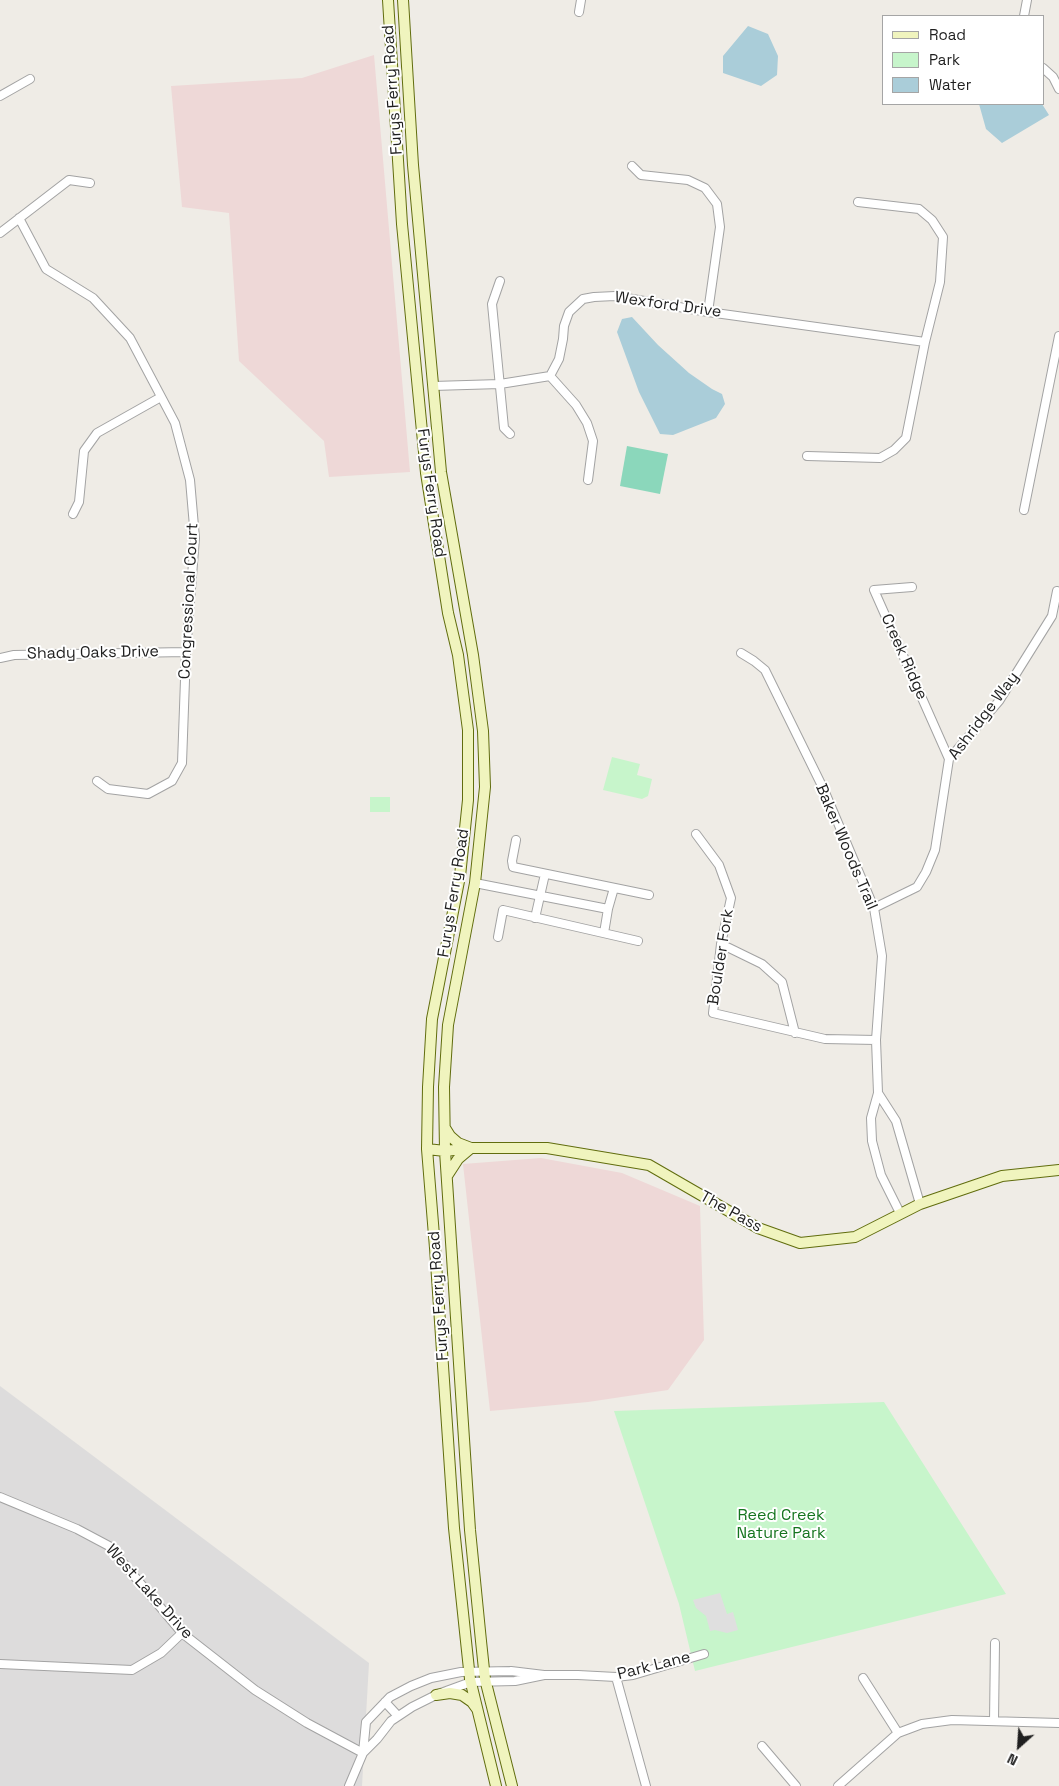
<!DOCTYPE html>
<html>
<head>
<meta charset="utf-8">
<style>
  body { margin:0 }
  #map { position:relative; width:1059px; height:1786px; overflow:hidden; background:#efece6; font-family:"Space Grotesk",sans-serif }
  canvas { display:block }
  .legend { position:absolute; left:882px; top:15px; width:162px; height:90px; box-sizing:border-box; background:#fff; border:1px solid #a5a5a5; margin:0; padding:6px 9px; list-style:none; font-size:15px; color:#1f1f1f }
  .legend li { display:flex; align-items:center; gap:10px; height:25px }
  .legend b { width:25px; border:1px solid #a5a5a5 }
  .north { position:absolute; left:994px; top:1721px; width:50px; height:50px; -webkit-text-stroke:4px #fff; paint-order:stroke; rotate:206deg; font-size:14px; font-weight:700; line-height:20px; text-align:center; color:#1f1f1f }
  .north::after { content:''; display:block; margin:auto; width:18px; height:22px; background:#1f1f1f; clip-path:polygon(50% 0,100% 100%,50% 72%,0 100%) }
</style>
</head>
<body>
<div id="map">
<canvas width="1059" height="1786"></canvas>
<ul class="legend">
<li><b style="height:6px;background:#f0f4be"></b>Road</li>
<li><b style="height:14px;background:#c7f5cb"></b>Park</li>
<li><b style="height:14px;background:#aacdd9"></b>Water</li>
</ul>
<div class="north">N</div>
</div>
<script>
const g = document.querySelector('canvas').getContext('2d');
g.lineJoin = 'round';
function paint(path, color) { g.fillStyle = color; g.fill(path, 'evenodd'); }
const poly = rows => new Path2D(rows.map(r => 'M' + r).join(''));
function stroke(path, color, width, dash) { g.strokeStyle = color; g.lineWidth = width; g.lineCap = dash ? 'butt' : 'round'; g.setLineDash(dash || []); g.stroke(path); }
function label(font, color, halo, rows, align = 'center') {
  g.font = font + ' "Space Grotesk",sans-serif'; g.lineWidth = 4; g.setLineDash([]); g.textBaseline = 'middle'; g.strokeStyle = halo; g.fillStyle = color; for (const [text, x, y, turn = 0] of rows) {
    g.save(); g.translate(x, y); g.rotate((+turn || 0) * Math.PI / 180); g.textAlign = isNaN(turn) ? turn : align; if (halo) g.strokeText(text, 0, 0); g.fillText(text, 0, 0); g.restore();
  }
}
paint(poly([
  [0,1386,369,1663,362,1786,0,1786]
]), '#dddcdc');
paint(poly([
  [374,55,410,472,329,477,324,441,239,361,229,213,182,207,171,86,302,78],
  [541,1158,622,1173,700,1206,704,1340,668,1390,588,1402,490,1411,463,1164]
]), '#eed8d7');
paint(poly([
  [612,757,640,764,637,775,652,779,648,796,642,799,603,790],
  [370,797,390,797,390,812,370,812],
  [884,1402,1006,1594,695,1671,679,1604,614,1411]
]), '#c7f5cb');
paint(poly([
  [627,446,668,454,660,494,620,486]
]), '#8bd7bb');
paint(poly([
  [720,1593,727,1614,733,1612,738,1630,727,1633,715,1630,710,1631,706,1616,696,1608,693,1600]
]), '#dfdfdf');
paint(poly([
  [748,26,768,34,778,56,777,75,761,86,723,73,723,56],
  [979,104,1042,104,1049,115,1002,143,986,129],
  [632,317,658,345,689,373,712,389,722,394,725,404,716,418,673,435,660,434,639,392,617,332,622,319]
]), '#aacdd9');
const street = poly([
  [579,12,581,0],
  [1024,16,1027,0],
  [1043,68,1053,77,1059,89],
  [0,96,30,79],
  [632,166,641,175,688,180,705,188,717,204,720,227,708,312],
  [19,218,46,269,93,298,130,338,175,423,190,480,195,538,186,652,182,763,172,781,148,794,108,789,97,781],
  [0,233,69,180,90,183],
  [500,281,492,304,504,428,510,434],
  [550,376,576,405,587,423,593,441,588,480],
  [433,386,500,384,550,376,559,359,563,339,564,326,569,312,583,299,594,297,615,296,708,312,925,342],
  [807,456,880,458,894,450,906,438,925,342,940,282,943,237,932,220,919,209,858,202],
  [1024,510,1059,336],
  [73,514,79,502,84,451,97,433,161,397],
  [912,587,874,590,949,759],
  [741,653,754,661,765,670,824,790,874,908,882,956,876,1040,878,1093,896,1121,920,1204],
  [0,658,14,655,186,652],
  [696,834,719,865,731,898,721,944,713,1013,825,1039,876,1040],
  [516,840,512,861,513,867,649,895],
  [475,883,608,909],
  [874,908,917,887,926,872,935,850,949,759,999,701,1052,616,1057,591],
  [535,918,545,874],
  [604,933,608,909,614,888],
  [498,937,503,910,638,941],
  [721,944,762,964,782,982,795,1033],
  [878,1093,871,1118,872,1141,881,1175,900,1213],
  [0,1497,77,1529,109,1546,182,1633,255,1690,307,1723,363,1753,349,1786],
  [0,1664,132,1670,161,1653,182,1633],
  [511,1671,544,1675,515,1681,471,1682,438,1694,412,1707,391,1721,377,1739,363,1753,366,1722,390,1697,411,1686,431,1678,461,1672,511,1671],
  [544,1675,578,1675,616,1677,633,1675,704,1654],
  [616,1677,646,1786],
  [863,1678,898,1733],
  [385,1702,398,1716],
  [994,1721,995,1643],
  [762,1746,796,1786],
  [838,1786,898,1733,922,1724,952,1720,1059,1723]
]);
const secondary = poly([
  [388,0,402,224,426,473,448,613,458,655,468,730,468,800,460,876,432,1019,428,1087,427,1149,435,1248,454,1528,470,1679,496,1786],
  [403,0,413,165,441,472,473,655,483,731,485,787,475,883,448,1025,444,1087,445,1151,470,1530,481,1641,485,1679,512,1786],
  [445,1128,450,1136,458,1143,471,1148,458,1159,447,1176],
  [427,1149,445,1151,471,1148,547,1148,649,1165,758,1228,800,1243,855,1237,920,1204,1002,1176,1059,1170],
  [436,1695,450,1693,462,1695,472,1702,477,1709]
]);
stroke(street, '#a3a3a3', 10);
stroke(secondary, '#616d0e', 12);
stroke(street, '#fff', 8);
stroke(secondary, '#f0f4be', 10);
label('16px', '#1f1f1f', '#fff', [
  ["Furys Ferry Road",393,90,-94],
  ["Wexford Drive",668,305,8],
  ["Furys Ferry Road",431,493,82],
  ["Congressional Court",189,601,-87],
  ["Shady Oaks Drive",93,653,-1],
  ["Creek Ridge",904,657,66],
  ["Ashridge Way",984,716,-53],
  ["Baker Woods Trail",846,847,67],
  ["Furys Ferry Road",454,893,-81],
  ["Boulder Fork",721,957,-81],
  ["The Pass",731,1212,29],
  ["Furys Ferry Road",439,1296,-94],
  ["West Lake Drive",149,1592,48],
  ["Park Lane",654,1666,-14]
]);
label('16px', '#15751f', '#fff', [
  ["Reed Creek",781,1516],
  ["Nature Park",781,1534]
]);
</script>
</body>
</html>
